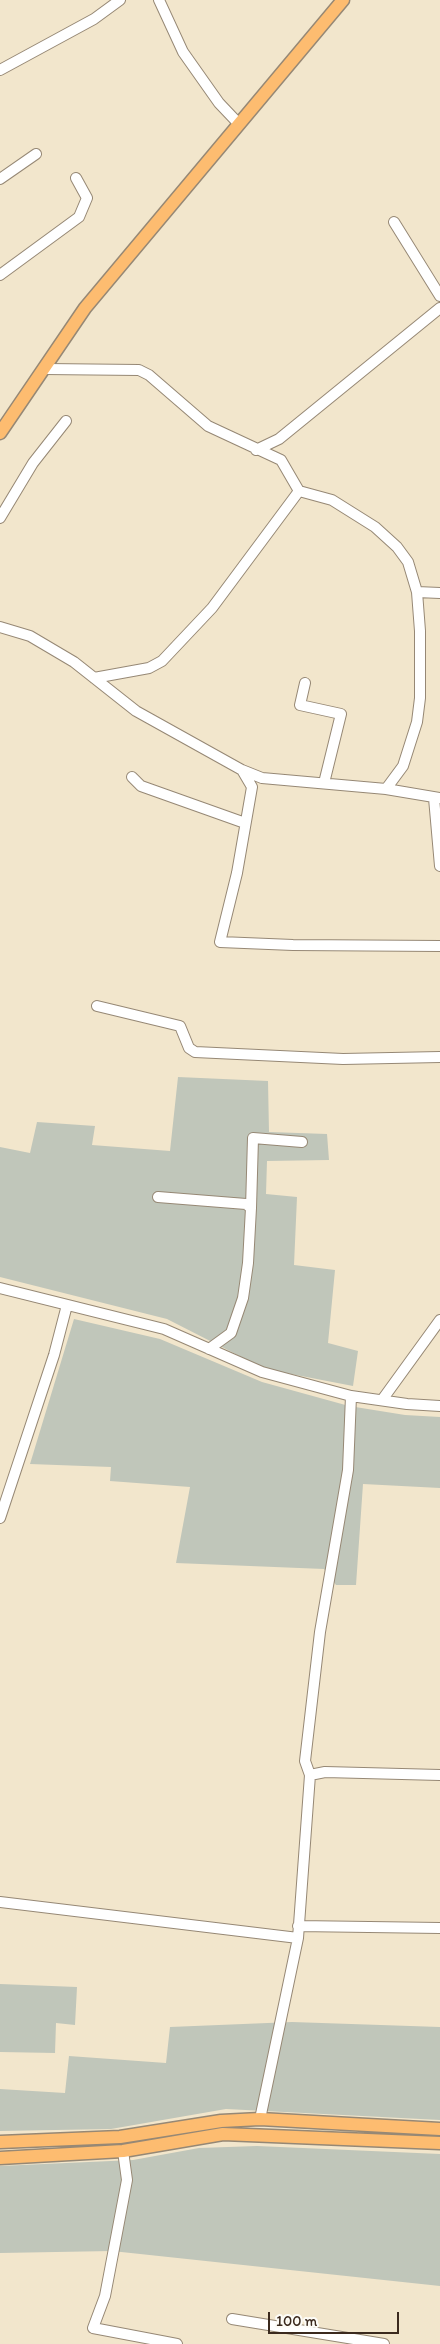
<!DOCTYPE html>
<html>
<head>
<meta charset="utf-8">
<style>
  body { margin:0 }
  #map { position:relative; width:440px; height:2344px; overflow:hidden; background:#f2e6cc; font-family:Itim,sans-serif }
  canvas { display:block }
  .scale { position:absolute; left:268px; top:2312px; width:131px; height:22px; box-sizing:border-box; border:2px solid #3b2a1e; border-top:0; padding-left:6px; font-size:15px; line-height:18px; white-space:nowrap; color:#3b2a1e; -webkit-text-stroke:4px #fdfcf7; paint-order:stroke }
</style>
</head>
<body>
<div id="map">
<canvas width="440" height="2344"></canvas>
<div class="scale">100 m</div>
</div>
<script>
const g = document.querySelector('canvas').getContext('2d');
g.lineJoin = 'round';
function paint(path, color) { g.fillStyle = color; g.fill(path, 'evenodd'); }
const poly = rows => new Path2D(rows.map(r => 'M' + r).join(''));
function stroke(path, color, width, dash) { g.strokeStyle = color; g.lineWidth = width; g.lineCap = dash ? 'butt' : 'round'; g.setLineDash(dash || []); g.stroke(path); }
paint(poly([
  [178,1077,268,1081,269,1132,327,1134,329,1160,267,1161,266,1194,297,1197,294,1265,335,1270,328,1343,358,1351,353,1386,265,1369,167,1319,0,1277,0,1147,30,1153,37,1122,95,1126,92,1145,170,1151],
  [74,1319,160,1339,262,1382,349,1406,405,1415,440,1417,440,1488,363,1484,356,1585,336,1585,324,1569,176,1563,190,1487,110,1481,111,1467,30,1464],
  [0,1984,77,1987,75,2025,56,2023,55,2053,0,2052],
  [292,2022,440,2027,440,2120,226,2109,111,2129,0,2131,0,2089,65,2093,69,2056,166,2063,170,2027],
  [257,2146,440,2154,440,2286,112,2251,0,2253,0,2166,133,2160,199,2148]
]), '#c0c6ba');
const minor = poly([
  [159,0,183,52,219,103,238,123],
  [0,70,94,19,120,0],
  [0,179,36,154],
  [394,222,440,296],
  [0,275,79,217,87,198,76,178],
  [45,369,139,370,149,375,208,426,281,460,299,491,332,500,375,527,397,547,408,562,417,592,420,631,420,698,417,722,403,766,386,789],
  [256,450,279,439,440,308],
  [0,518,33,463,66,421],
  [417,592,440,593],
  [0,627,30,636,74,662,136,711,242,770,262,778,386,789,440,798],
  [94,678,149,668,162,661,212,608,299,491],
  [305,683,300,705,341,714,324,783],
  [242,770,252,787,237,873,220,942,293,945,440,946],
  [132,777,141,786,245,823],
  [434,798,440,866],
  [97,1006,180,1026,189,1048,195,1052,343,1059,440,1057],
  [158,1197,246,1204,251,1208,248,1263,243,1298,231,1333,209,1349],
  [251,1208,253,1138,302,1142],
  [0,1288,164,1329,262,1372,351,1396,407,1404,440,1406],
  [382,1400,440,1320],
  [0,1518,54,1355,67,1305],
  [310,1775,325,1772,440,1775],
  [0,1902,298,1938],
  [298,1926,440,1928],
  [260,2119,298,1938,310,1775,305,1761,320,1632,348,1470,351,1396],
  [123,2151,127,2180,105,2296,93,2328,177,2344],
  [232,2319,384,2344]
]);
const major = poly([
  [0,433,85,308,343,0],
  [0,2142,120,2137,221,2121,260,2119,440,2129],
  [0,2158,123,2151,223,2134,440,2143]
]);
stroke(minor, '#968875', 12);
stroke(major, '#968875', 15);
stroke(minor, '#fff', 10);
stroke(major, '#fdbc70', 12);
</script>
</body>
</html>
